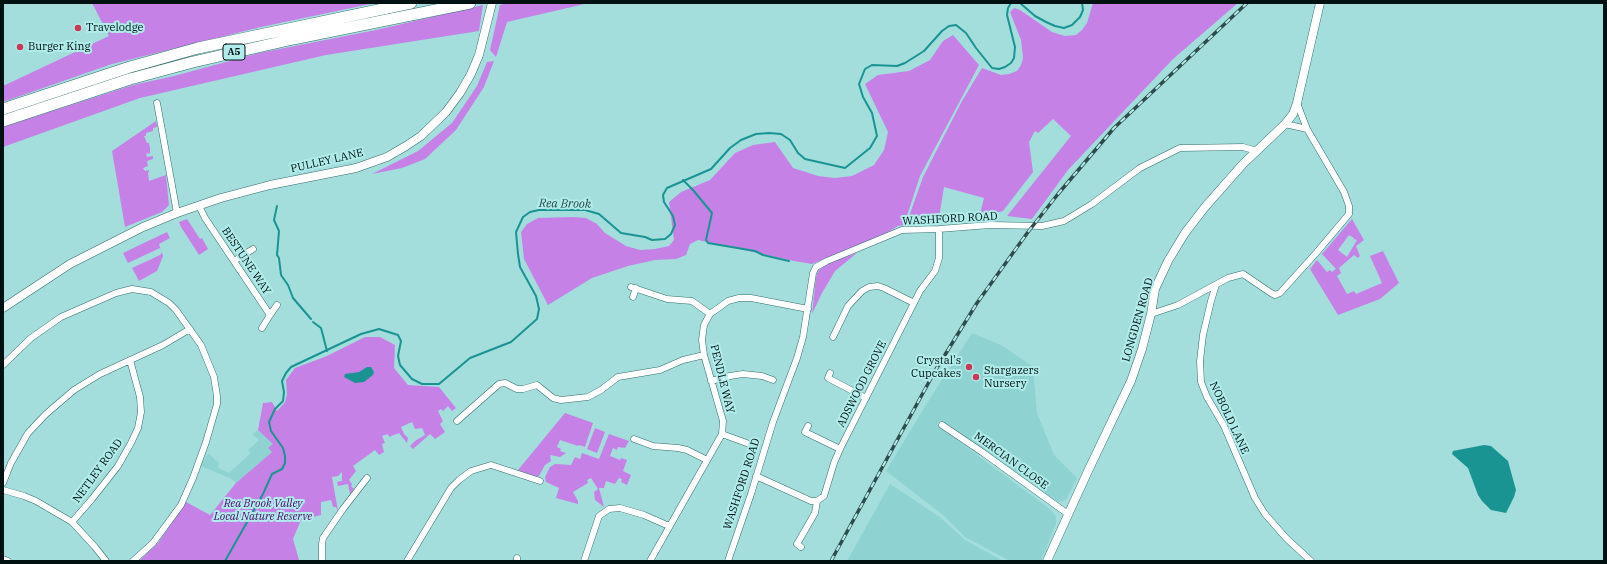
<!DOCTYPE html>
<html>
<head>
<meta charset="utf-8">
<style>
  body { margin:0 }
  #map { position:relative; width:1607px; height:564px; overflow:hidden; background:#a3dedd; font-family:"IBM Plex Serif",serif }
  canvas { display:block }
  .frame { position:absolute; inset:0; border:4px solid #011; pointer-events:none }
</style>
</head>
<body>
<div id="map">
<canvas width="1607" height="564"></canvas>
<div class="frame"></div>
</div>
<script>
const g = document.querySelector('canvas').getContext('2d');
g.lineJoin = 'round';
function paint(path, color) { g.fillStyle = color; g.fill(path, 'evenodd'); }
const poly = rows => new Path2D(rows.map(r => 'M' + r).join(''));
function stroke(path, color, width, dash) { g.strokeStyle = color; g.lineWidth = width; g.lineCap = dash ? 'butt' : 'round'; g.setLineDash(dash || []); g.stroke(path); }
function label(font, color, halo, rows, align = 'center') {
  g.font = font + ' "IBM Plex Serif",serif'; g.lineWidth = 4; g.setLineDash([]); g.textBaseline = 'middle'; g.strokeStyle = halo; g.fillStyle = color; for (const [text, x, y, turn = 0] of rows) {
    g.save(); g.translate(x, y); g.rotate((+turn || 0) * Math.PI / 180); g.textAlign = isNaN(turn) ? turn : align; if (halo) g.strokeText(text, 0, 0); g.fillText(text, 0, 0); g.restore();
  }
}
paint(poly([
  [972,333,1003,346,1033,367,1037,413,1054,455,1077,478,1066,500,1058,502,941,420,937,425,1051,510,1056,516,1056,524,1041,561,1010,561,965,537,943,515,886,471,924,408],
  [258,430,274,444,272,452,236,483,232,479,201,466,208,453,219,463,218,468,229,473,251,453,248,450,259,440,252,434],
  [890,484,941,518,965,540,1003,561,847,561]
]), '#8ed3d1');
paint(poly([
  [92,3,375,3,261,27,112,64,3,102,3,86,109,36],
  [508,3,589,3,507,22,496,57,490,50,500,5],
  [1093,3,1238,3,1173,59,1068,170,1032,219,1007,216,1071,136,1053,119,1038,133,1035,131,1029,142,1033,172,1003,211,979,218,984,198,944,187,938,224,906,225,923,177,962,101,982,68,1001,75,1009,74,1017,71,1021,65,1023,58,1021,40,1010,12,1014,8,1020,10,1052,32,1065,36,1076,35,1082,30,1087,23],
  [483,5,479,31,326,55,140,98,3,147,3,127,133,85,174,76,259,53,376,30],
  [953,35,979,65,920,176,904,225,898,226,885,234,812,264,794,261,698,240,690,244,686,255,676,259,655,260,628,266,592,278,548,305,524,259,521,232,527,224,538,218,573,217,586,218,597,224,605,233,626,246,640,250,655,249,669,246,674,240,669,202,681,192,710,180,735,153,753,145,775,142,793,168,818,176,835,178,852,176,874,165,884,150,888,132,865,84,878,75,909,71,930,60,943,41],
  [494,61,484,87,456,130,425,159,402,168,372,174,418,151,452,123,477,86,487,62],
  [156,121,157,127,153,128,153,131,146,133,146,136,144,136,147,143,149,143,150,148,150,153,146,154,147,157,153,156,153,159,147,161,148,166,143,168,145,171,149,170,149,172,148,173,149,181,166,175,169,205,162,212,125,227,112,151],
  [187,219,200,239,202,238,208,249,199,255,181,227,179,222],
  [1352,219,1364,240,1356,246,1360,256,1358,258,1354,255,1339,268,1341,273,1337,276,1347,294,1354,291,1356,294,1382,283,1370,256,1383,251,1399,283,1380,299,1338,315,1310,269,1317,260,1327,272,1330,270,1332,272,1336,269,1322,254],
  [1349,235,1354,238,1352,242,1354,239,1357,240,1347,257,1338,250],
  [167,232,170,238,159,244,163,256,157,271,139,281,132,268,160,255,162,252,160,248,128,263,123,253],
  [857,253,835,271,822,293,812,314,816,277,818,271,826,264],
  [365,337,380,337,395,345,394,368,408,385,439,387,456,408,452,411,448,406,443,411,441,409,438,411,443,421,440,424,445,432,435,439,430,434,413,449,410,446,415,441,425,435,422,428,415,429,412,422,401,427,404,434,408,438,407,443,399,433,389,437,388,434,382,436,385,443,382,444,384,452,379,455,375,450,353,466,356,471,349,480,352,484,351,486,354,489,350,494,348,484,338,486,337,482,342,481,342,472,338,476,332,477,338,511,338,512,336,507,333,507,331,500,321,502,321,515,301,520,293,539,299,560,300,561,139,561,158,543,186,502,210,515,236,483,272,452,268,448,273,444,258,430,263,403,272,402,277,411,285,402,287,394,286,380,295,368,327,356],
  [565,413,593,423,585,447,579,445,578,446,560,440,557,447,561,449,560,451,566,453,560,457,550,455,551,461,545,465,539,476,536,478,518,470],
  [595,428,605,432,597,453,587,449],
  [609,434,629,441,625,448,618,447,617,450,613,448,610,456,620,460,621,458,627,460,623,471,631,475,627,485,621,482,622,479,619,478,615,484,606,481,604,488,599,488,604,507,595,500,594,492,598,489,591,478,587,480,588,483,573,492,578,501,578,504,556,498,559,488,546,482,545,477,550,467,555,464,571,465,575,457,580,459,582,453,599,459]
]), '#c681e7');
paint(poly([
  [367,367,371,367,374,372,373,375,364,382,355,383,344,377,345,374,359,372],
  [1484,445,1491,446,1508,461,1516,490,1514,497,1506,513,1491,510,1482,501,1478,495,1468,468,1452,454,1453,451]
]), '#1a9493');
stroke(poly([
  [1020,3,1035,16,1046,22,1055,26,1064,28,1072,25,1080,17,1083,10,1082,3],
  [683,180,693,190,712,213,706,240,708,243,755,251,763,255,789,261],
  [277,206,274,220,279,231,277,255,279,258,281,275,288,285,293,298,311,319],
  [313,322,321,328,327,351],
  [225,561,263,494,272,474,282,469,285,463,285,456,283,448,271,431,269,422,275,409,283,401,284,392,282,381,286,373,291,367,361,334,379,329,398,335,401,341,398,356,400,365,412,379,422,384,439,384,470,358,511,342,537,319,539,309,536,296,520,267,518,254,516,232,523,217,530,212,539,210,585,210,599,214,621,233,645,237,652,240,665,239,671,234,675,225,673,216,664,202,663,195,667,188,711,169,730,148,741,140,756,134,769,133,781,134,790,140,798,153,805,159,845,168,870,148,877,136,872,113,863,97,859,84,865,69,872,65,897,66,905,63,924,51,942,31,949,26,956,25,966,33,976,48,992,68,999,69,1005,67,1011,63,1014,58,1015,47,1007,15,1008,8,1011,3]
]), '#1a9493', 2);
const street = poly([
  [157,103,177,213],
  [1285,124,1307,129],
  [199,206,205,218,270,315,262,328],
  [234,261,253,249],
  [1216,285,1211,301,1203,335,1200,361,1201,382,1207,397,1224,426,1255,498,1265,514,1286,538,1311,561],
  [631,287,667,299,692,301,710,314],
  [633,297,636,288],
  [1151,314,1178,305,1228,278,1243,274,1271,293,1275,295,1280,293,1317,252,1349,214,1349,206,1344,192,1307,129,1297,103],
  [270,315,277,305],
  [833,337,848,306,862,291,869,287,878,286,884,288,914,303],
  [3,365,31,338,61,317,116,293,132,289,151,292,169,303,176,310,201,345,214,377,217,396,217,404,206,442,193,478,181,505,153,543,133,561],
  [830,373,828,378,866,398],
  [711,381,730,376,743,374,762,376,773,380],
  [457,421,499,384,505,383,517,389,523,389,537,385,553,398,561,400,588,397,601,390,618,377,660,370,683,360,704,355],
  [942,425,982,452,1068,514],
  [808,426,805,432,840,449],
  [722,434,752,445],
  [634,439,653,446,678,448,687,450,707,460],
  [756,476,811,501,817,501],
  [3,483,11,463,28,433,46,414,74,390,100,374,163,345,190,329],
  [3,490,24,496,36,501,72,522,95,547,106,561],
  [72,522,92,499,118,466,131,443,138,428,141,412,140,397,130,360],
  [801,547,797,544,815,513,817,501,824,496,834,463,840,449,920,291,935,271,939,258,939,229],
  [3,559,8,561],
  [322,561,322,544,323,538,343,509,367,478],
  [407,561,451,488,459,480,471,471,491,465,540,481],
  [517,561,517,558],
  [584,561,599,516,609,509,620,508,644,515,669,526],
  [650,561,722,434,723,421,704,355,702,340,704,325,710,314,728,301,739,298,751,298,808,309],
  [728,561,751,494,773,422,797,358,803,337,813,273,816,267,827,261,902,230,939,229,990,225,1042,226,1064,221,1092,204,1140,168,1180,148,1243,147,1257,151]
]);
const secondary = poly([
  [3,308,70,264,143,227,177,213,221,198,270,185,356,168,387,157,406,146,421,136,446,112,460,93,471,74,479,55,492,3],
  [1047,561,1088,471,1131,381,1142,349,1151,314,1155,289,1168,261,1185,233,1205,207,1243,164,1285,124,1293,114,1297,103,1320,3]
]);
const highway = poly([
  [3,109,130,67,198,48,411,3],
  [3,121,130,79,193,62,293,39,470,3]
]);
stroke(street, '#336c6b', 7);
stroke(secondary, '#336c6b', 9);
stroke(highway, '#336c6b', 12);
stroke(street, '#fff', 6);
stroke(secondary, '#fff', 8);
stroke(highway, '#fff', 11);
const rail = poly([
  [831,561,935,371,977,303,1028,232,1058,194,1114,128,1247,3]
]);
stroke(rail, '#2f4c4c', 3.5);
stroke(rail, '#b0ecea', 2, [6]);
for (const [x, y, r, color] of [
  [78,28,4,"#c93955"],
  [20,47,4,"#c93955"],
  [969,367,4,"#c93955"],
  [976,377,4,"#c93955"]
]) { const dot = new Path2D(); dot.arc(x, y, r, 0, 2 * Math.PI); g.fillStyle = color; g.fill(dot); stroke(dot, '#b0ecea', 1.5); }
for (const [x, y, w] of [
  [234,52,22]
]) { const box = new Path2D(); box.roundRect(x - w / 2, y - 8, w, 16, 3); g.fillStyle = '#b0ecea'; g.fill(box); stroke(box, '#011', 1); }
label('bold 10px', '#011', null, [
  ["A5",234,52]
]);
label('11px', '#011', '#b0ecea', [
  ["Travelodge",86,28],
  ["Burger King",28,47],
  ["Crystal's",961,361,"right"],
  ["Cupcakes",961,374,"right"],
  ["Stargazers",984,371],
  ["Nursery",984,384]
], 'left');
label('11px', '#011', '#b0ecea', [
  ["PULLEY LANE",327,161,-13],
  ["WASHFORD ROAD",950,219,-3],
  ["BESTUNE WAY",246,261,56],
  ["LONGDEN ROAD",1138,320,-74],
  ["PENDLE WAY",722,379,76],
  ["ADSWOOD GROVE",862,384,-63],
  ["NOBOLD LANE",1229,418,65],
  ["MERCIAN CLOSE",1011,461,36],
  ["NETLEY ROAD",98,471,-54],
  ["WASHFORD ROAD",742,484,-72]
]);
label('italic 11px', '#4e0268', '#b0ecea', [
  ["Rea Brook Valley",263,504],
  ["Local Nature Reserve",263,517]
]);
label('italic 12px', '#284948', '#b0ecea', [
  ["Rea Brook",565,204,1]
]);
</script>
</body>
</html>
